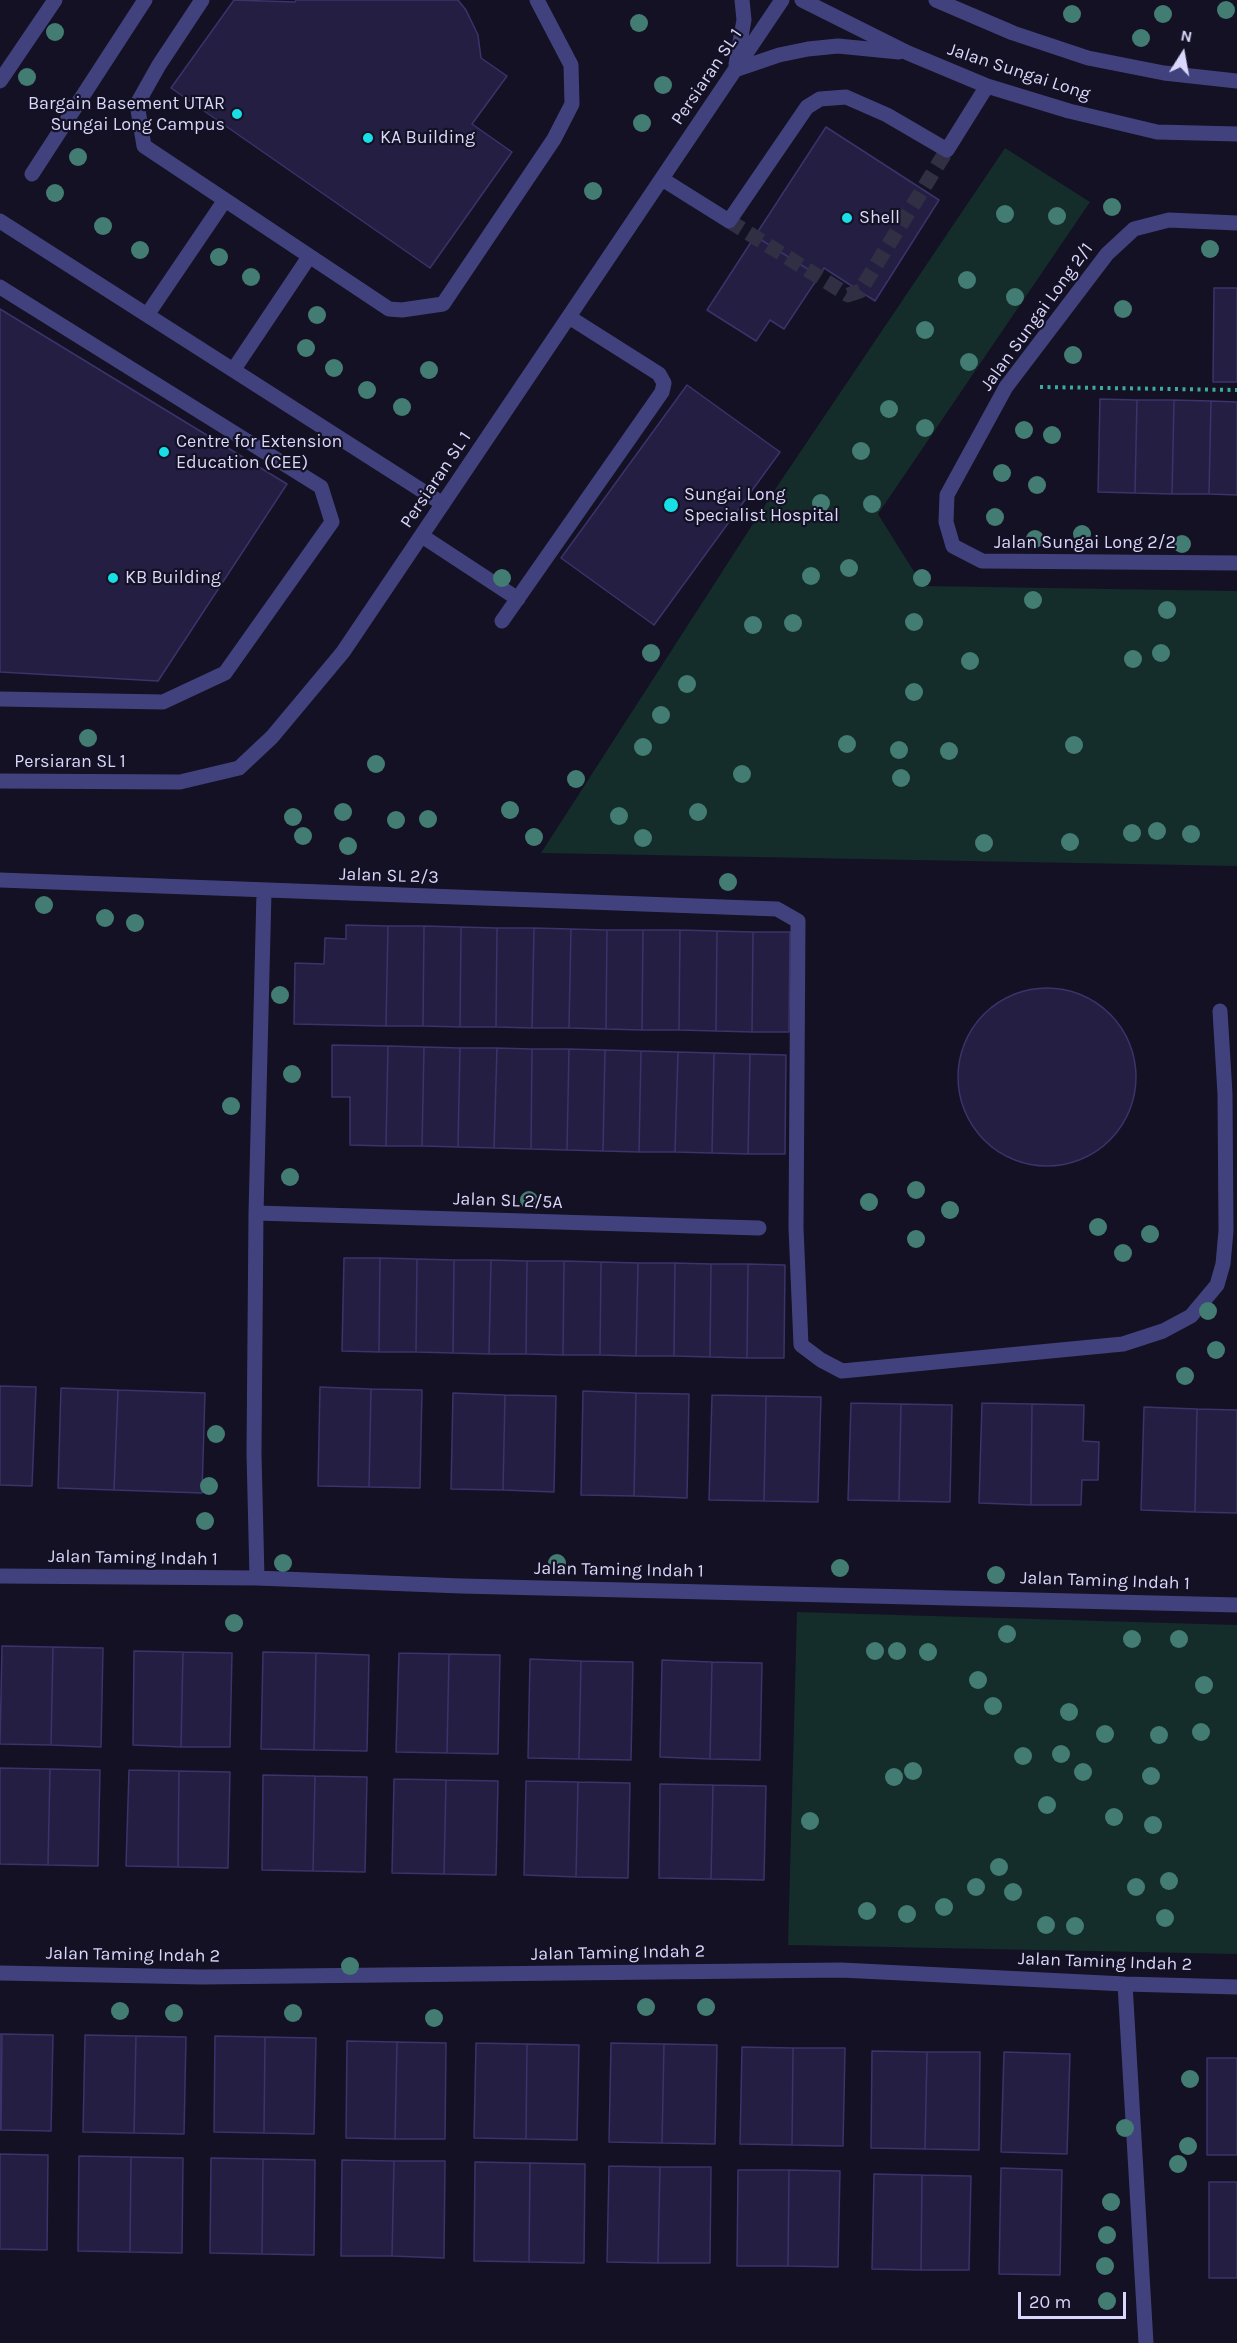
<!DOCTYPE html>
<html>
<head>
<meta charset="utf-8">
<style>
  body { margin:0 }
  #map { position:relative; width:1237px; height:2343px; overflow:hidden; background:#131123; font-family:Karla,sans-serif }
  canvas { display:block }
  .north { position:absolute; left:1153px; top:24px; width:60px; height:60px; -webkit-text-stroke:4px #131123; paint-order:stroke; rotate:11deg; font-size:16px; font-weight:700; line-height:24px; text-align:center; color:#d9d7fb }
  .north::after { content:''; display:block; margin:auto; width:21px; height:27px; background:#d9d7fb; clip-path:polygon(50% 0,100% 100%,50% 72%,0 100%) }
  .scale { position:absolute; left:1018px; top:2292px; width:108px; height:27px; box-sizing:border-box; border:3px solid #d9d7fb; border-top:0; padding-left:8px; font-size:18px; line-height:21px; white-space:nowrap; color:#d9d7fb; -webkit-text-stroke:4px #131123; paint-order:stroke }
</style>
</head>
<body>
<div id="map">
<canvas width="1237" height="2343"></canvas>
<div class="north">N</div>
<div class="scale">20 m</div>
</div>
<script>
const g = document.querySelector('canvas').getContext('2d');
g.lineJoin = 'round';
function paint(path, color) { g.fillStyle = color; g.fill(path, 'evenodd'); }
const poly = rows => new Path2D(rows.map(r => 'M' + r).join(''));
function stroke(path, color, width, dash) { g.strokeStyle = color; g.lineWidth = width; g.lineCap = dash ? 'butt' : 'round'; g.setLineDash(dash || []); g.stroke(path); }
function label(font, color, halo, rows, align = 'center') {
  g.font = font + ' Karla,sans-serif'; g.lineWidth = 4.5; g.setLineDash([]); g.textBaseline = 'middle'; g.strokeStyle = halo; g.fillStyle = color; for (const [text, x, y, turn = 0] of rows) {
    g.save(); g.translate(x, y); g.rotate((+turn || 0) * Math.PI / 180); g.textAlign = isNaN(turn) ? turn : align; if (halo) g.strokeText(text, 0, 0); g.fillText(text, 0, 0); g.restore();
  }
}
paint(poly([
  [1005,148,1090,202,878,514,923,586,1237,591,1237,866,541,853,778,485],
  [797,1612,1237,1625,1237,1954,788,1945]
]), '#142c2a');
const building = poly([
  [234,0,295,2,296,0,458,0,466,10,478,35,481,58,507,76,472,124,512,152,430,268,171,88,234,0],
  [826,127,939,200,875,301,824,268,819,276,755,236,826,127],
  [755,236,819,276,784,329,770,320,756,341,707,310,755,236],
  [1214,288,1237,288,1237,382,1213,382,1214,288],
  [0,309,287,484,158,681,0,672,0,309],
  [687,385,780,452,654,625,561,558,687,385],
  [1100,399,1137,400,1135,493,1098,492,1100,399],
  [1137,400,1174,400,1172,494,1135,493,1137,400],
  [1174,400,1211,401,1209,494,1172,494,1174,400],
  [1211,401,1237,402,1237,495,1209,494,1211,401],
  [346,925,388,926,386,1026,294,1024,295,963,324,964,325,938,346,939,346,925],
  [388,926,424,926,423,1026,386,1026,388,926],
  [424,926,461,927,460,1027,423,1026,424,926],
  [461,927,497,928,496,1027,460,1027,461,927],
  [497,928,534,928,532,1028,496,1027,497,928],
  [534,928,571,929,569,1028,532,1028,534,928],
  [571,929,607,930,606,1029,569,1028,571,929],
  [607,930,643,930,642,1030,606,1029,607,930],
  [643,930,680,930,679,1030,642,1030,643,930],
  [680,930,717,931,716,1031,679,1030,680,930],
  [717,931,753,932,752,1032,716,1031,717,931],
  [753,932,790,932,789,1032,752,1032,753,932],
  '958 1077a89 89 0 1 1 178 0a89 89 0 1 1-178 0Z',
  [332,1045,388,1046,386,1146,350,1145,350,1097,332,1097,332,1045],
  [388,1046,424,1047,422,1146,386,1146,388,1046],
  [424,1047,460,1048,458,1147,422,1146,424,1047],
  [460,1048,497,1048,494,1148,458,1147,460,1048],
  [497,1048,532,1049,531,1149,494,1148,497,1048],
  [532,1049,569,1049,567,1150,531,1149,532,1049],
  [569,1049,605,1050,603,1151,567,1150,569,1049],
  [605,1050,641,1051,639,1152,603,1151,605,1050],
  [641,1051,678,1052,675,1152,639,1152,641,1051],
  [678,1052,714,1053,712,1153,675,1152,678,1052],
  [714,1053,750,1054,748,1154,712,1153,714,1053],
  [750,1054,786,1055,785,1154,748,1154,750,1054],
  [344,1258,380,1258,379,1352,342,1351,344,1258],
  [380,1258,417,1259,416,1352,379,1352,380,1258],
  [417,1259,454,1260,453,1353,416,1352,417,1259],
  [454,1260,491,1260,489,1354,453,1353,454,1260],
  [491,1260,527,1261,526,1354,489,1354,491,1260],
  [527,1261,564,1261,563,1355,526,1354,527,1261],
  [564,1261,601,1262,600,1355,563,1355,564,1261],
  [601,1262,638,1263,636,1356,600,1355,601,1262],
  [638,1263,675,1263,674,1356,636,1356,638,1263],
  [675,1263,711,1264,710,1357,674,1356,675,1263],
  [711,1264,748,1264,747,1358,710,1357,711,1264],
  [748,1264,785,1265,784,1358,747,1358,748,1264],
  [0,1386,36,1387,32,1486,0,1485,0,1386],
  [320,1387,371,1389,369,1487,318,1486,320,1387],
  [61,1388,118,1390,114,1490,58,1488,61,1388],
  [371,1389,422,1390,420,1488,369,1487,371,1389],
  [118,1390,205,1393,202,1493,114,1490,118,1390],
  [583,1391,636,1393,634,1496,581,1495,583,1391],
  [453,1393,505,1395,503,1490,451,1489,453,1393],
  [636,1393,689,1394,687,1498,634,1496,636,1393],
  [505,1395,556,1396,554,1492,503,1490,505,1395],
  [712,1395,766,1396,764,1501,709,1500,712,1395],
  [766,1396,821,1397,818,1502,764,1501,766,1396],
  [851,1403,901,1404,899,1501,848,1500,851,1403],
  [982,1403,1032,1404,1031,1505,979,1503,982,1403],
  [901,1404,952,1405,950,1502,899,1501,901,1404],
  [1032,1404,1084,1405,1083,1441,1099,1442,1098,1480,1082,1480,1081,1505,1031,1505,1032,1404],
  [1144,1407,1197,1409,1195,1512,1141,1510,1144,1407],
  [1197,1409,1237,1410,1237,1513,1195,1512,1197,1409],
  [2,1646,53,1647,51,1745,0,1744,2,1646],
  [53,1647,103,1648,101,1747,51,1745,53,1647],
  [134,1651,183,1652,181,1747,133,1745,134,1651],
  [183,1652,232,1653,230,1747,181,1747,183,1652],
  [263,1652,316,1653,314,1750,261,1749,263,1652],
  [316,1653,369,1655,367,1751,314,1750,316,1653],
  [399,1653,449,1654,447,1753,396,1752,399,1653],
  [449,1654,500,1655,498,1754,447,1753,449,1654],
  [530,1659,581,1661,579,1759,528,1758,530,1659],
  [662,1660,712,1662,710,1759,660,1757,662,1660],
  [581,1661,633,1662,631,1760,579,1759,581,1661],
  [712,1662,762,1663,760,1760,710,1759,712,1662],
  [0,1768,50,1769,48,1865,0,1864,0,1768],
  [50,1769,100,1770,98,1866,48,1865,50,1769],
  [129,1770,179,1771,178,1867,126,1866,129,1770],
  [179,1771,230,1772,228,1868,178,1867,179,1771],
  [263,1775,315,1776,313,1871,262,1870,263,1775],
  [315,1776,367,1777,365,1872,313,1871,315,1776],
  [394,1779,446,1780,444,1874,392,1873,394,1779],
  [446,1780,498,1781,496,1875,444,1874,446,1780],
  [526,1781,578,1782,576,1877,524,1875,526,1781],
  [578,1782,630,1783,628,1878,576,1877,578,1782],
  [660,1784,713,1785,711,1879,659,1878,660,1784],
  [713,1785,766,1786,764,1880,711,1879,713,1785],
  [0,2034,2,2034,1,2130,0,2130,0,2034],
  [2,2034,53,2035,51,2131,1,2130,2,2034],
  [85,2035,136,2036,134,2133,83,2132,85,2035],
  [136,2036,186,2037,184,2134,134,2133,136,2036],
  [215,2036,265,2037,264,2133,214,2132,215,2036],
  [265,2037,316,2038,314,2134,264,2133,265,2037],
  [347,2041,397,2042,395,2139,346,2138,347,2041],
  [397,2042,446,2043,445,2139,395,2139,397,2042],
  [476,2043,527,2044,526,2139,474,2138,476,2043],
  [611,2043,664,2044,662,2143,609,2142,611,2043],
  [527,2044,579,2045,577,2140,526,2139,527,2044],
  [664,2044,717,2045,715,2144,662,2143,664,2044],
  [742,2047,793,2048,792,2145,740,2144,742,2047],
  [793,2048,845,2048,843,2146,792,2145,793,2048],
  [872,2051,927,2052,925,2149,871,2148,872,2051],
  [927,2052,980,2052,979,2150,925,2149,927,2052],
  [1004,2052,1070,2054,1067,2154,1001,2152,1004,2052],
  [1207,2058,1237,2058,1237,2155,1207,2155,1207,2058],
  [0,2154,48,2155,47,2250,0,2249,0,2154],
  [79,2156,131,2157,130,2252,78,2251,79,2156],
  [131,2157,183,2158,182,2253,130,2252,131,2157],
  [211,2158,263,2159,262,2254,210,2253,211,2158],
  [263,2159,315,2160,314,2255,262,2254,263,2159],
  [342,2160,394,2161,392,2256,341,2256,342,2160],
  [394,2161,445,2161,444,2258,392,2256,394,2161],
  [475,2162,530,2163,529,2262,474,2261,475,2162],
  [530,2163,585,2164,584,2263,529,2262,530,2163],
  [609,2166,660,2167,658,2263,607,2262,609,2166],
  [660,2167,711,2167,710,2263,658,2263,660,2167],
  [1001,2168,1062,2170,1060,2275,999,2274,1001,2168],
  [738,2170,789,2170,788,2266,737,2266,738,2170],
  [789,2170,840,2171,838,2267,788,2266,789,2170],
  [874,2174,922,2175,921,2270,872,2269,874,2174],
  [922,2175,971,2176,969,2270,921,2270,922,2175],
  [1209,2182,1237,2182,1237,2278,1209,2278,1209,2182]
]);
paint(building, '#241f42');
stroke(building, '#3b336b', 1.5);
stroke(poly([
  [729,221,848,295,860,291,947,150]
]), '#312f43', 15, [15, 8]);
stroke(poly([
  [1040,387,1237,390]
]), '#3caa9c', 4, [3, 4.5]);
stroke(poly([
  [202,0,159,65,137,104,144,146,389,309,402,310,443,304,554,139,572,104,571,65,537,0],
  [802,0,908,53,987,86,1069,111,1157,132,1237,134],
  [936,0,1013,33,1088,58,1164,73,1237,81],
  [736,64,744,20,742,0],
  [735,70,779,55,808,49,838,46,899,52],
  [0,81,55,0],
  [32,174,145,0],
  [662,179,729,221,807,107,820,99,846,97,887,115,947,150,987,86],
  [0,221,443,504],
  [1237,223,1169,220,1134,229,1107,254,1006,387,947,495,946,522,953,546,982,561,1237,563],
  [0,287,321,487,332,522,225,673,163,702,0,699],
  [147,315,225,200],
  [234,369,309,257],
  [422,536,518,599],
  [502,621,662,392,664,383,659,374,569,317],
  [0,781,180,782,239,768,272,737,343,652,782,0],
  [0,880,777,909,798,921,796,1228,801,1345,821,1360,842,1371,1123,1344,1163,1331,1191,1316,1217,1285,1223,1264,1226,1231,1225,1094,1220,1011],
  [256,1213,759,1228],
  [0,1576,257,1578,461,1586,1237,1605],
  [257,1578,254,1453,256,1213,264,892],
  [0,1973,202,1977,841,1970,1125,1984,1237,1987],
  [1125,1984,1146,2343]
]), '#41427d', 15);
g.fillStyle = '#437c72';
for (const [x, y] of [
  [1226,10],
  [1072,14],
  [1163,14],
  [639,23],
  [55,32],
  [1141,38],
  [27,77],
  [663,85],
  [642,123],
  [78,157],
  [593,191],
  [55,193],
  [1112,207],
  [1005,214],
  [1057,216],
  [103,226],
  [1210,249],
  [140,250],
  [219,257],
  [251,277],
  [967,280],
  [1015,297],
  [1123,309],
  [317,315],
  [925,330],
  [306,348],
  [1073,355],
  [969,362],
  [334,368],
  [429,370],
  [367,390],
  [402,407],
  [889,409],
  [925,428],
  [1024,430],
  [1052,435],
  [861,451],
  [1002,473],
  [1037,485],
  [821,503],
  [872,504],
  [995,517],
  [1082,534],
  [1035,539],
  [1182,544],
  [849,568],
  [811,576],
  [502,578],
  [922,578],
  [1033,600],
  [1167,610],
  [914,622],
  [793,623],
  [753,625],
  [651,653],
  [1161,653],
  [1133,659],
  [970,661],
  [687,684],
  [914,692],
  [661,715],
  [88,738],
  [847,744],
  [1074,745],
  [643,747],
  [899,750],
  [949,751],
  [376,764],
  [742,774],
  [901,778],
  [576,779],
  [510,810],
  [343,812],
  [698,812],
  [619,816],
  [293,817],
  [428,819],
  [396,820],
  [1157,831],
  [1132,833],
  [1191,834],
  [303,836],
  [534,837],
  [643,838],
  [1070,842],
  [984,843],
  [348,846],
  [728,882],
  [44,905],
  [105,918],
  [135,923],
  [280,995],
  [292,1074],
  [231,1106],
  [290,1177],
  [916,1190],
  [529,1200],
  [869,1202],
  [950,1210],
  [1098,1227],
  [1150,1234],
  [916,1239],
  [1123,1253],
  [1208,1311],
  [1216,1350],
  [1185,1376],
  [216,1434],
  [209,1486],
  [205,1521],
  [283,1563],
  [557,1563],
  [840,1568],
  [996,1575],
  [234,1623],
  [1007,1634],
  [1132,1639],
  [1179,1639],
  [875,1651],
  [897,1651],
  [928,1652],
  [978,1680],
  [1204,1685],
  [993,1706],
  [1069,1712],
  [1201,1732],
  [1105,1734],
  [1159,1735],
  [1061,1754],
  [1023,1756],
  [913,1771],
  [1083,1772],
  [1151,1776],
  [894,1777],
  [1047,1805],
  [1114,1817],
  [810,1821],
  [1153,1825],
  [999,1867],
  [1169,1881],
  [976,1887],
  [1136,1887],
  [1013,1892],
  [944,1907],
  [867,1911],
  [907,1914],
  [1165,1918],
  [1046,1925],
  [1075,1926],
  [350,1966],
  [646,2007],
  [706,2007],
  [120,2011],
  [174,2013],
  [293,2013],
  [434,2018],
  [1190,2079],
  [1125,2128],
  [1188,2146],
  [1178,2164],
  [1111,2202],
  [1107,2235],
  [1105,2266],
  [1107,2301]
]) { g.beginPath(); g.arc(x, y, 9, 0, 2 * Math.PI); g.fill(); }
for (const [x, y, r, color] of [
  [237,114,6,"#18dee5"],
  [368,138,6,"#18dee5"],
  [847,218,6,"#18dee5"],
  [164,452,6,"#18dee5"],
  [671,505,8,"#18dee5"],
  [113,578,6,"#18dee5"]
]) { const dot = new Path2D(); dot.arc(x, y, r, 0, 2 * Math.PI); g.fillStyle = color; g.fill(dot); stroke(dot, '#131123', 2); }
label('18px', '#d9d7fb', '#131123', [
  ["Jalan Sungai Long",1019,72,18],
  ["Persiaran SL 1",707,77,-56],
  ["Jalan Sungai Long 2/1",1037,317,-54],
  ["Persiaran SL 1",436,480,-56],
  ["Jalan Sungai Long 2/2",1085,543],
  ["Persiaran SL 1",70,762],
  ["Jalan SL 2/3",389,876,2],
  ["Jalan SL 2/5A",508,1201,2],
  ["Jalan Taming Indah 1",133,1558,1],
  ["Jalan Taming Indah 1",619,1570,1],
  ["Jalan Taming Indah 1",1105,1581,2],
  ["Jalan Taming Indah 2",618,1953,-1],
  ["Jalan Taming Indah 2",133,1955,1],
  ["Jalan Taming Indah 2",1105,1962,2]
]);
label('18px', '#d9d7fb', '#131123', [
  ["Bargain Basement UTAR",225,104,"right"],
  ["Sungai Long Campus",225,125,"right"],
  ["KA Building",380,138],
  ["Shell",859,218],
  ["Centre for Extension",176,442],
  ["Education (CEE)",176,463],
  ["Sungai Long",684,495],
  ["Specialist Hospital",684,516],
  ["KB Building",125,578]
], 'left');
</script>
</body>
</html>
